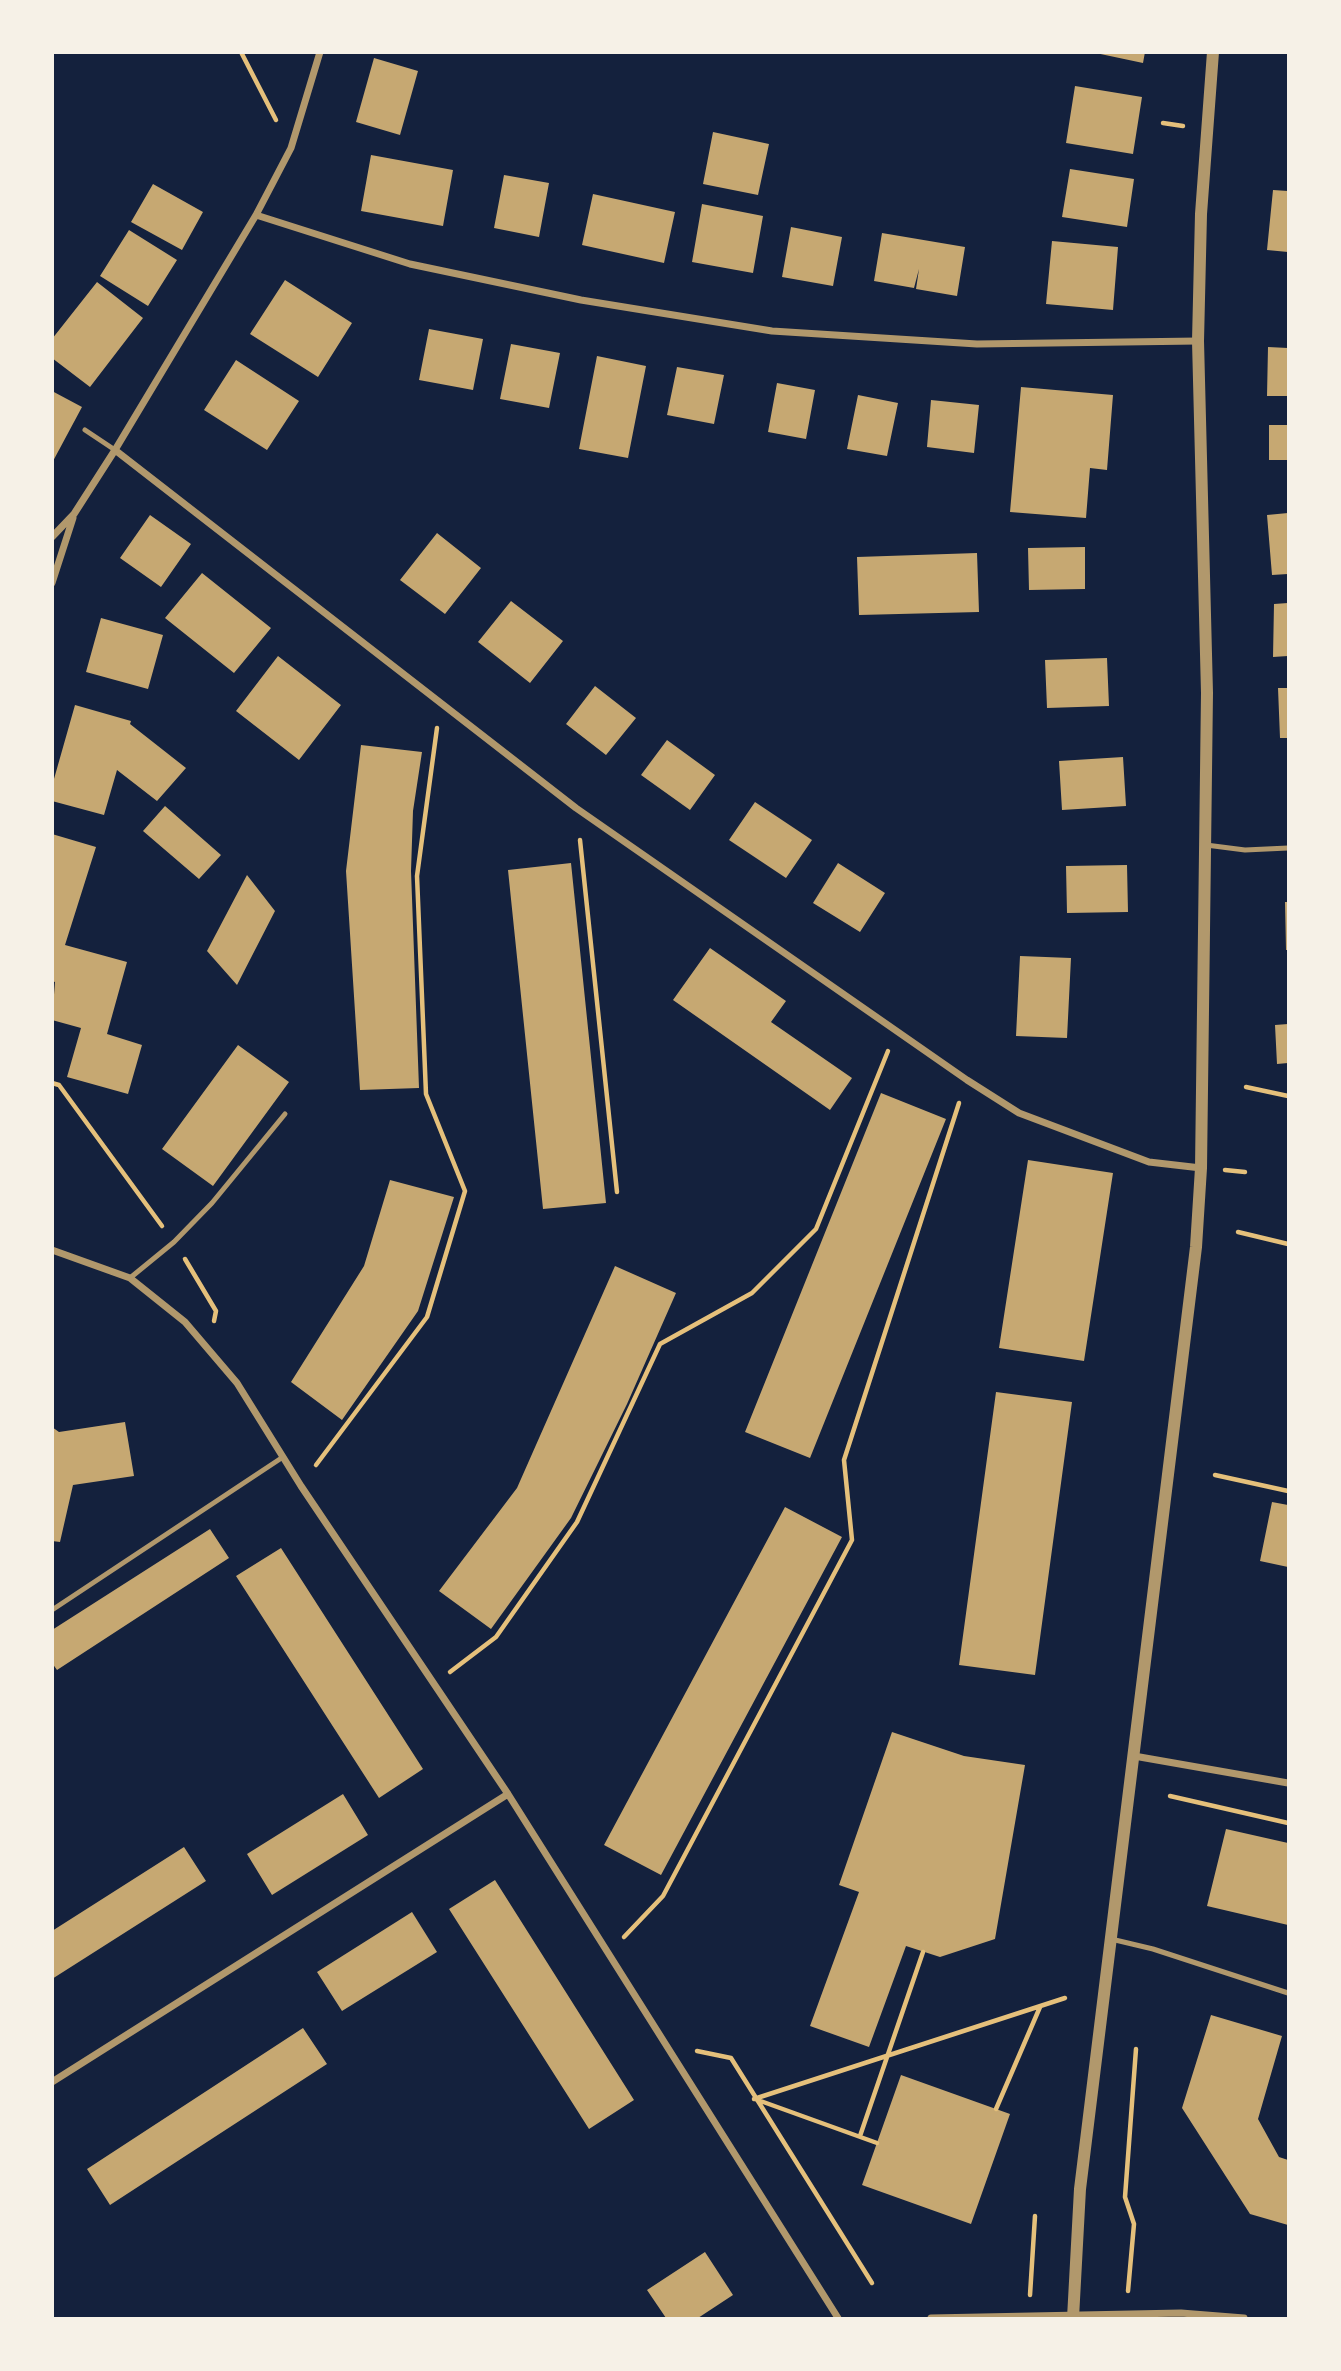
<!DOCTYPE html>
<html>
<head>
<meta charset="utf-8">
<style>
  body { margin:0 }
  #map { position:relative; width:1341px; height:2371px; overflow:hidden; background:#14213d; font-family:"Roboto Condensed",sans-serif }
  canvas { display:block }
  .frame { position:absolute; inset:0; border:54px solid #f6f1e7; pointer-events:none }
</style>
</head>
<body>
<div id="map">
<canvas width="1341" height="2371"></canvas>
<div class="frame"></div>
</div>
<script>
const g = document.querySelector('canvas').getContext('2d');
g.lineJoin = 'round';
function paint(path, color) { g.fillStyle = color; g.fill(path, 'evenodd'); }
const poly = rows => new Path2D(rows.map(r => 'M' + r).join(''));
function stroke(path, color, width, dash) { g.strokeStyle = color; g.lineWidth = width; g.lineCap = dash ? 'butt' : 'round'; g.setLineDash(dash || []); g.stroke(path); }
paint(poly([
  [1091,52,1145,52,1143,63],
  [374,58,418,71,400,135,356,122],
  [1075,86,1142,97,1133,154,1066,143],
  [713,132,769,144,758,195,703,184],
  [371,155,453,170,443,226,361,211],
  [1070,169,1134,179,1127,227,1062,217],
  [504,175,549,183,539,237,494,228],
  [153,184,203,212,182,250,131,222],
  [1273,190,1288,191,1288,252,1267,250],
  [593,194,675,212,664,263,582,245],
  [702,204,763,216,753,273,692,262],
  [791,227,842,237,833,286,782,277],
  [129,230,177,260,148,306,100,276],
  [882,233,965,247,957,296,916,289,919,269,914,288,874,281],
  [1052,241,1118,247,1113,310,1046,304],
  [285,280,352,323,318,377,250,334],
  [97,282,143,318,90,387,52,358,52,339],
  [429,329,483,339,473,390,419,380],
  [511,344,560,353,549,408,500,399],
  [1268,347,1288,348,1288,396,1267,396],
  [597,356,646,366,628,458,579,449],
  [236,360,299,401,267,450,204,410],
  [677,367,724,375,714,424,667,415],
  [777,383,815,390,806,439,768,432],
  [1021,387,1113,395,1107,470,1090,468,1086,518,1010,512],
  [52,391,82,407,52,463],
  [858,395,898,403,887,456,847,449],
  [931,400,979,405,974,453,927,447],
  [1269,425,1288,425,1288,460,1269,460],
  [1288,513,1288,574,1272,575,1267,515],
  [150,515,191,544,161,587,120,558],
  [437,533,481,568,445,614,400,580],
  [1085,547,1085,589,1029,590,1028,548],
  [977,553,979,612,859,615,857,557],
  [202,573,271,628,234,673,165,618],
  [511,601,563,641,530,683,478,642],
  [1288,603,1288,656,1273,657,1274,604],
  [101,618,163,635,148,689,86,672],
  [278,656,341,705,299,760,236,711],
  [1107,658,1109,706,1047,708,1045,660],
  [595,686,636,718,606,755,566,724],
  [1278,688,1288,688,1288,738,1280,738],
  [75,705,131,721,130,724,186,768,157,801,117,770,104,815,52,801,52,786],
  [667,740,715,775,690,810,641,775],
  [361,745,422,752,413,811,411,871,419,1088,360,1090,346,871],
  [1123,757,1126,806,1062,810,1059,761],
  [755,802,812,840,786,878,729,840],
  [165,806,221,855,199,879,143,831],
  [52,834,96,847,65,945,127,962,107,1034,142,1045,128,1094,67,1077,81,1028,52,1020,55,982,52,981],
  [571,863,606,1203,543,1209,508,870],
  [838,863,885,893,860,932,813,903],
  [1127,865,1128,912,1067,913,1066,866],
  [247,875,275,911,237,985,207,951],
  [1285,902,1288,902,1288,950,1286,950],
  [710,948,786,1001,771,1022,852,1078,830,1110,673,1000],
  [1020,956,1071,958,1067,1038,1016,1036],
  [1288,1024,1288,1063,1277,1064,1275,1025],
  [238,1045,289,1082,213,1186,162,1149],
  [881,1093,946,1119,810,1458,745,1432],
  [1028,1160,1113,1173,1084,1361,999,1348],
  [390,1180,454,1197,418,1311,342,1420,291,1382,364,1266],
  [615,1266,676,1293,627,1404,571,1518,491,1629,439,1591,517,1488],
  [996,1392,1072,1402,1035,1675,959,1665],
  [125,1422,134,1476,73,1485,60,1542,52,1541,52,1427,59,1432],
  [1272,1502,1288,1505,1288,1567,1260,1561],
  [785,1507,842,1537,661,1875,604,1845],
  [210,1529,229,1558,57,1670,52,1663,52,1630],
  [281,1548,423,1769,379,1798,236,1576],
  [892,1732,964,1756,1025,1765,995,1939,940,1957,906,1946,869,2047,810,2026,859,1892,839,1885],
  [343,1794,368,1835,272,1895,247,1854],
  [1226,1829,1288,1843,1288,1925,1207,1906],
  [184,1847,206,1881,52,1979,52,1931],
  [495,1880,634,2100,589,2129,449,1909],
  [412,1912,437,1952,342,2011,317,1972],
  [1211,2015,1282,2036,1258,2119,1279,2157,1288,2160,1288,2225,1250,2214,1182,2108],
  [303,2028,327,2064,110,2205,87,2169],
  [901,2075,1010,2114,971,2224,862,2185],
  [705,2252,733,2295,698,2318,666,2318,647,2290]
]), '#c6a872');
stroke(poly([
  [241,52,276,120],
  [1163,123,1183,126],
  [580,840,617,1192],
  [52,1083,59,1085,162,1226],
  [1246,1087,1288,1096],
  [1225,1170,1245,1172],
  [1238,1232,1288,1244],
  [185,1259,216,1311,214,1321],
  [316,1465,427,1317,465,1191,426,1094,417,876,437,728],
  [1215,1475,1288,1491],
  [450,1672,496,1637,577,1522,660,1344,752,1293,816,1229,888,1051],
  [1170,1796,1288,1823],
  [624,1937,663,1896,852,1540,844,1460,959,1103],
  [697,2051,731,2058,872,2283],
  [754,2099,1065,1998],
  [755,2099,877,2143],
  [996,2109,1040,2007],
  [860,2136,923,1952],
  [1128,2291,1134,2224,1125,2197,1136,2049],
  [1030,2295,1035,2216]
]), '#e5c07b', 4.5);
stroke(poly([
  [85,430,115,450],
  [1206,845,1245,850,1288,848],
  [130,1278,174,1242,212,1203,285,1114],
  [52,1610,283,1457],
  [1111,1939,1153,1949,1288,1993]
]), '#b1986c', 5);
stroke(poly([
  [256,215,410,264,581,300,772,331,977,344,1198,341],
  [115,450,576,808,967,1080,1019,1113,1149,1162,1201,1168],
  [52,537,74,514,115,450,256,215,291,148,320,52],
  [52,583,73,518],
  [52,1250,130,1278,185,1322,237,1383,301,1486,508,1794,838,2318],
  [1134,1756,1288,1783],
  [52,2082,508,1794],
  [931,2318,1181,2313,1244,2318]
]), '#b1986c', 7);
stroke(poly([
  [1073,2318,1080,2189,1196,1247,1201,1168,1207,693,1198,341,1201,214,1213,52]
]), '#b1986c', 12);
</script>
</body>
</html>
